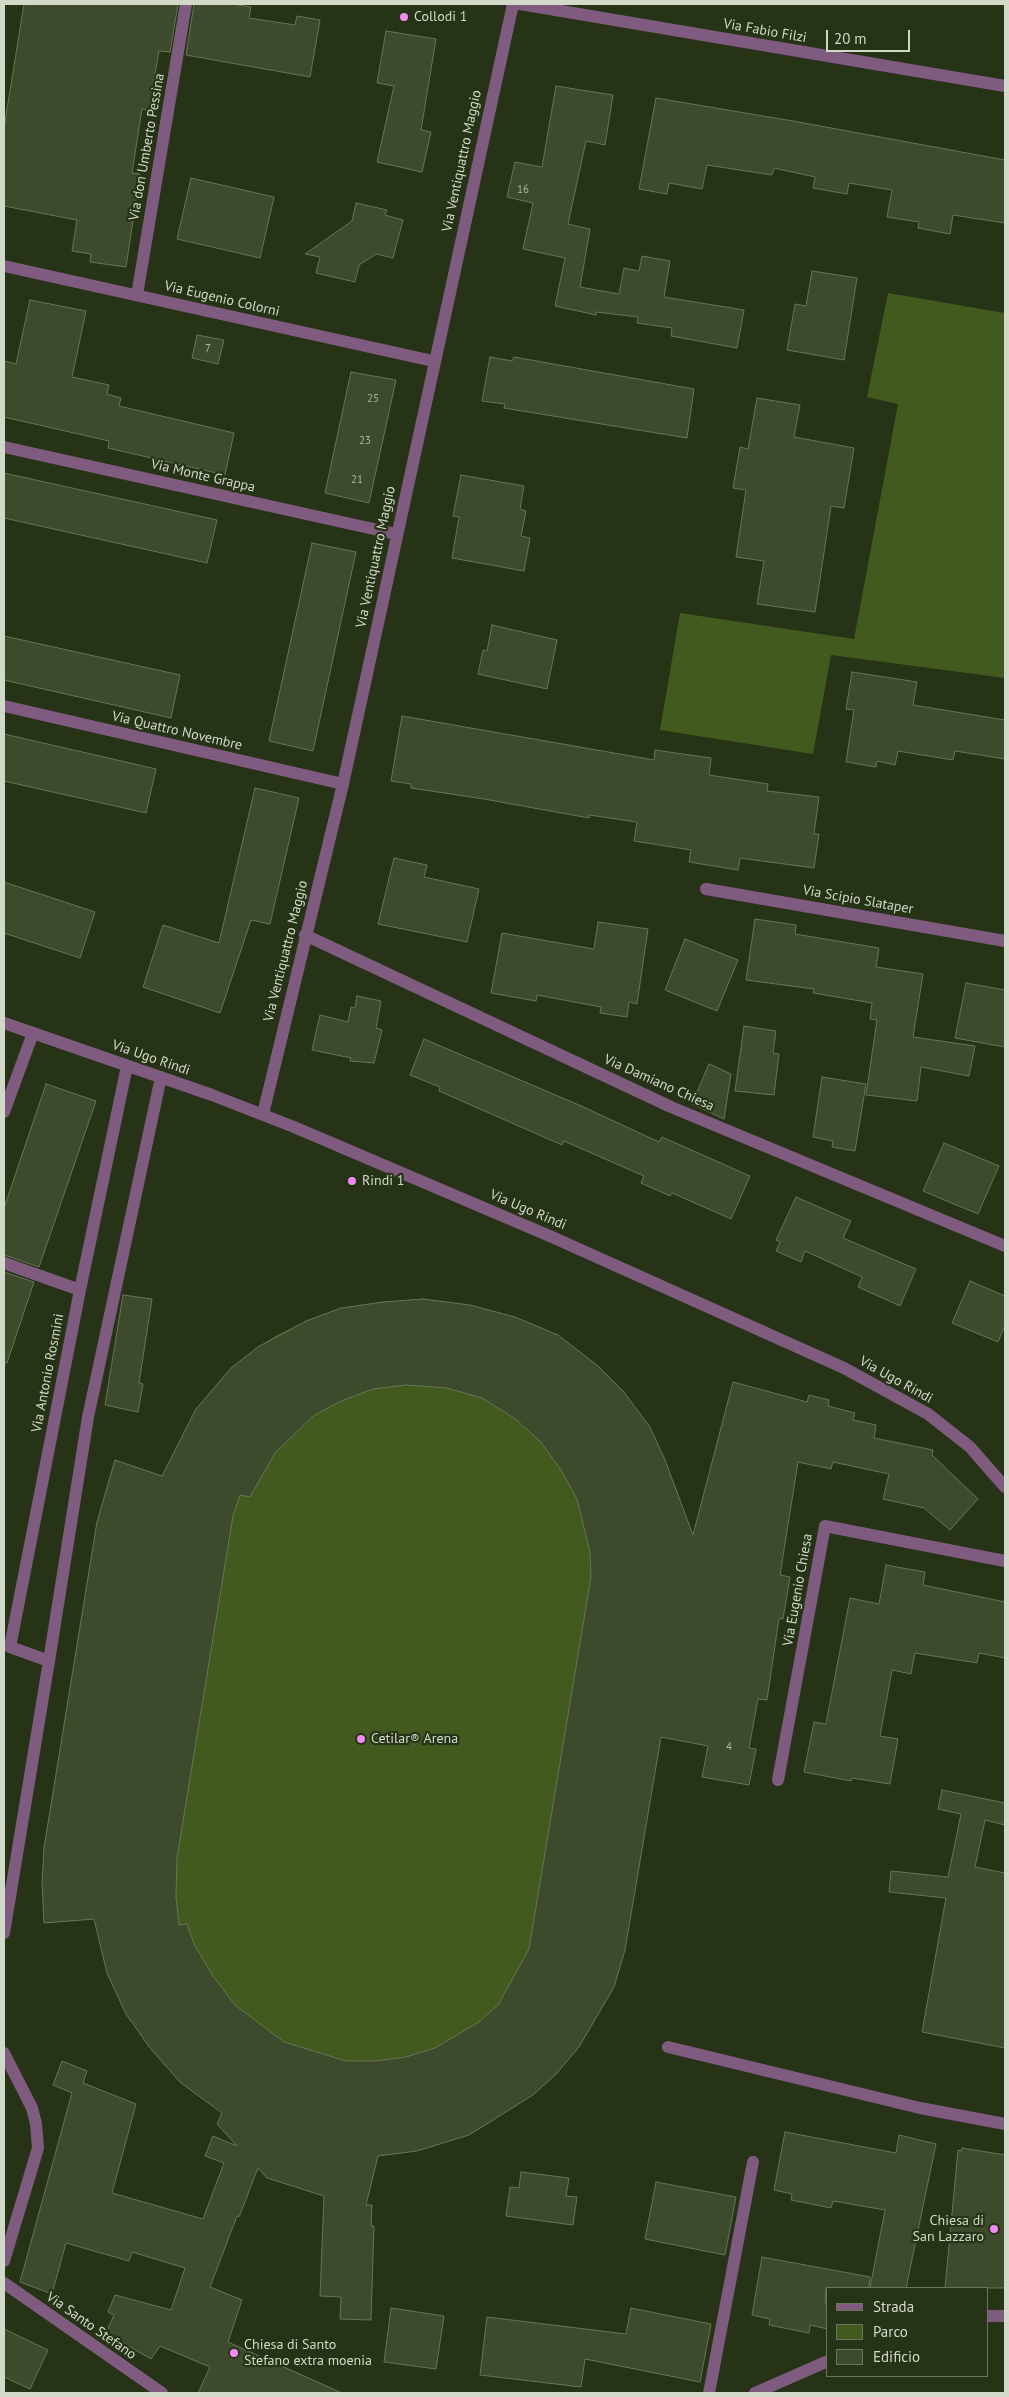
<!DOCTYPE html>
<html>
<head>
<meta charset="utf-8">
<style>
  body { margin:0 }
  #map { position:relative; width:1009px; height:2397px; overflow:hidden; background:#273317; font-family:"PT Sans",sans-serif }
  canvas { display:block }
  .frame { position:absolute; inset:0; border:5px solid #d1d9c8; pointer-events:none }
  .legend { position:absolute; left:826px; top:2287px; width:162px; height:90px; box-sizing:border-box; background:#273317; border:1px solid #6b755e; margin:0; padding:6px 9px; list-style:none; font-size:15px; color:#d1d9c8 }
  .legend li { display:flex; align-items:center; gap:10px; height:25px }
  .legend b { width:25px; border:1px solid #6b755e }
  .scale { position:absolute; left:826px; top:30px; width:84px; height:22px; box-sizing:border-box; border:2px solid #d1d9c8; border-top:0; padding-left:6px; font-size:15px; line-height:18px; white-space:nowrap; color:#d1d9c8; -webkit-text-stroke:4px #273317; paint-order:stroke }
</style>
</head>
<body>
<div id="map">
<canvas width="1009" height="2397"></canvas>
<div class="frame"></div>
<ul class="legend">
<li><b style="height:6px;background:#805b80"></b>Strada</li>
<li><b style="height:14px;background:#435a1f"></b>Parco</li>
<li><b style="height:14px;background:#3d4a2c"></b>Edificio</li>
</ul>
<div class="scale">20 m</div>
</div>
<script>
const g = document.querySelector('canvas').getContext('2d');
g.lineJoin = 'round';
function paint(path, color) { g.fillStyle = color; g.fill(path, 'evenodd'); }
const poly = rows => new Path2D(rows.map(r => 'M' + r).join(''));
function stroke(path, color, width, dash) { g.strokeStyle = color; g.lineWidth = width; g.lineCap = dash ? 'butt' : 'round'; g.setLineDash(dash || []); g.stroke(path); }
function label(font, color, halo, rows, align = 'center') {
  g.font = font + ' "PT Sans",sans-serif'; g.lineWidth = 4.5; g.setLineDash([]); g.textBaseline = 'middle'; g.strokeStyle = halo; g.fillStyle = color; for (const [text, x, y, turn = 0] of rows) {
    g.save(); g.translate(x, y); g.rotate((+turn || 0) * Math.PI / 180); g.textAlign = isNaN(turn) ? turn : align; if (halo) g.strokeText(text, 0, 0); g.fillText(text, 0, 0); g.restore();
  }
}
paint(poly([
  [888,293,1005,313,1005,678,831,655,813,754,660,730,680,613,854,639,898,404,867,397],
  [423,1299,470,1305,515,1317,558,1335,598,1366,623,1391,650,1427,678,1493,687,1533,625,1950,614,1987,579,2047,556,2074,533,2095,469,2135,417,2151,370,2157,237,2123,181,2083,150,2048,126,2014,107,1973,94,1919,44,1923,42,1883,44,1848,97,1522,115,1460,162,1476,196,1409,231,1368,258,1347,277,1335,306,1321,341,1308,383,1302]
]), '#435a1f');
const building = poly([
  [24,4,178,4,170,52,159,51,149,110,142,109,132,173,140,174,126,267,90,262,91,254,72,251,77,220,4,206,4,128,24,4],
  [194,4,232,4,251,7,249,18,295,25,297,16,320,20,310,77,186,55,194,4],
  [386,31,436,39,421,130,431,132,422,172,377,162,394,86,377,83,386,31],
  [556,86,613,95,605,145,586,141,568,224,590,229,580,287,619,294,624,268,639,271,642,256,670,261,664,297,744,310,737,348,671,336,672,328,637,323,638,317,596,312,596,315,555,306,565,258,523,249,533,203,507,197,515,162,542,167,556,86],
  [656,98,793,121,1005,160,1005,223,953,215,950,234,918,228,919,222,887,217,892,190,849,183,847,194,813,188,815,177,774,168,772,175,707,165,702,189,669,183,667,194,639,189,656,98],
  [191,178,274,197,260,258,177,239,191,178],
  [356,203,387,210,385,215,403,220,393,258,376,254,359,265,355,282,316,273,320,257,305,254,352,221,356,203],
  [812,271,857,278,844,360,787,350,795,304,806,306,812,271],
  [30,300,86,311,72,377,109,385,107,394,121,398,119,406,234,433,225,475,108,448,109,441,4,417,4,361,16,364,30,300],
  [197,335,224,340,218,364,192,358,197,335],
  [490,357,512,361,514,357,694,389,687,438,504,408,505,404,482,401,490,357],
  [351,372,396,380,369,503,325,493,351,372],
  [757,398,800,405,794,437,854,448,844,508,831,506,815,612,757,604,764,561,736,557,746,490,733,488,740,447,748,449,757,398],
  [4,473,217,520,207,563,4,518,4,473],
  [461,475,524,486,520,509,526,511,521,536,530,538,524,571,452,558,459,517,453,516,461,475],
  [312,543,356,552,313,751,269,741,312,543],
  [492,625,557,640,547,689,478,674,483,650,487,651,492,625],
  [4,636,180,675,171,718,4,680,4,636],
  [852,672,917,682,913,705,1005,720,1005,759,955,751,953,760,898,751,895,765,877,761,876,767,846,762,854,710,846,709,852,672],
  [402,716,654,760,655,750,711,758,709,775,768,784,767,791,819,797,814,834,819,834,814,868,740,858,738,870,689,862,691,850,634,841,637,822,589,815,589,818,484,799,411,788,411,784,391,781,402,716],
  [4,734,156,769,146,813,4,781,4,734],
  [255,788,299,798,270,924,251,920,220,1013,143,987,163,925,219,943,255,788],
  [394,858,427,865,424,877,479,889,467,942,378,924,394,858],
  [4,882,95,912,80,958,4,933,4,882],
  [755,919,796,925,795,934,879,948,876,967,923,974,913,1037,975,1046,969,1076,921,1067,917,1101,866,1095,877,1020,870,1019,872,1003,813,993,814,989,746,980,755,919],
  [598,922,648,929,637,1004,629,1002,627,1017,600,1013,601,1007,537,995,536,1001,491,993,502,933,594,949,598,922],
  [685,939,738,960,717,1011,665,990,685,939],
  [966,983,1005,990,1005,1047,955,1038,966,983],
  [357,996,381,1001,376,1028,382,1030,374,1063,350,1061,351,1058,312,1050,320,1015,348,1022,351,1007,355,1008,357,996],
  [744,1026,776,1031,773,1053,779,1054,774,1095,735,1091,744,1026],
  [424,1039,579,1105,659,1142,662,1137,750,1176,731,1219,672,1193,670,1196,641,1183,644,1176,564,1141,562,1145,439,1091,440,1087,410,1075,424,1039],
  [709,1064,731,1074,724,1119,692,1104,709,1064],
  [822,1077,866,1084,855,1151,832,1147,833,1141,813,1137,822,1077],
  [46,1084,96,1101,39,1267,4,1255,4,1208,46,1084],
  [944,1143,999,1166,978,1214,923,1191,944,1143],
  [796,1197,851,1221,843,1238,916,1269,900,1306,858,1287,862,1277,805,1251,801,1262,776,1251,780,1242,776,1240,796,1197],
  [4,1272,34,1282,7,1363,4,1363,4,1272],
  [970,1281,1005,1296,1005,1325,998,1342,952,1323,970,1281],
  [123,1295,152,1299,139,1383,143,1384,138,1412,105,1405,123,1295],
  [423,1299,470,1305,515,1317,558,1335,598,1366,623,1391,650,1427,665,1460,693,1535,733,1382,807,1402,809,1395,829,1400,828,1406,855,1413,853,1420,876,1425,874,1438,933,1450,932,1455,978,1499,950,1530,924,1508,883,1499,889,1474,833,1462,831,1469,798,1462,780,1575,790,1577,783,1619,779,1618,767,1700,758,1699,749,1748,756,1749,749,1785,702,1777,708,1746,661,1737,625,1950,614,1987,579,2047,556,2074,533,2095,469,2135,417,2151,378,2156,366,2205,372,2205,371,2226,374,2226,371,2320,340,2319,341,2297,320,2296,324,2196,267,2178,258,2168,239,2217,237,2216,210,2287,242,2300,228,2342,342,2393,198,2393,210,2367,160,2346,151,2359,106,2333,114,2315,108,2312,115,2295,171,2310,185,2268,132,2252,129,2261,66,2243,52,2294,20,2282,72,2093,53,2085,62,2061,87,2071,83,2083,136,2104,112,2193,203,2219,224,2163,205,2156,213,2136,237,2146,217,2124,222,2113,181,2083,150,2048,126,2014,107,1973,94,1919,44,1923,42,1883,44,1848,97,1522,115,1460,162,1476,196,1409,231,1368,258,1347,306,1321,341,1308,383,1302,423,1299],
  [406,1385,447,1388,482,1398,514,1418,540,1441,561,1470,577,1499,590,1552,591,1577,529,1949,498,2005,479,2022,435,2048,406,2057,376,2061,346,2061,284,2042,235,2005,213,1976,194,1944,187,1924,179,1925,176,1897,177,1858,233,1516,240,1495,250,1497,275,1453,313,1416,341,1401,373,1389,406,1385],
  [886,1565,925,1572,923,1585,1005,1602,1005,1658,979,1653,977,1663,915,1653,911,1674,892,1670,880,1736,898,1739,890,1784,852,1778,851,1781,804,1772,814,1722,826,1724,850,1598,879,1604,886,1565],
  [942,1790,1005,1803,1005,1825,985,1820,975,1867,1005,1873,1005,2048,922,2032,946,1898,889,1892,891,1871,948,1877,961,1814,938,1809,942,1790],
  [785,2132,896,2153,899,2135,936,2144,906,2288,870,2288,885,2210,833,2201,831,2208,791,2200,792,2194,774,2190,785,2132],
  [962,2148,1005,2155,1005,2288,945,2288,958,2150,961,2151,962,2148],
  [521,2172,569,2178,566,2196,577,2197,573,2225,506,2216,510,2187,519,2188,521,2172],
  [656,2182,736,2197,725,2255,645,2239,656,2182],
  [762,2257,870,2277,869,2288,826,2288,825,2304,828,2304,828,2329,810,2325,809,2333,769,2325,770,2319,752,2315,762,2257],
  [391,2308,444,2316,436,2369,384,2362,391,2308],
  [631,2308,711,2324,700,2382,585,2359,581,2387,480,2375,487,2317,626,2334,631,2308],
  [4,2329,48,2350,30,2389,4,2377,4,2329]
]);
paint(building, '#3d4a2c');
stroke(building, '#677556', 1);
stroke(poly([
  [668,2047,920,2108,1005,2124],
  [709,2393,753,2162]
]), '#805b80', 12);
stroke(poly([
  [520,4,1005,86],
  [4,266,433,361],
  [137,295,186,4],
  [4,447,396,534],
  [4,706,343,784],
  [706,889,1005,941],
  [305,935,671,1107,1005,1246],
  [127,1066,80,1290,10,1647,49,1661,88,1417,161,1077],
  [4,1112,33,1033],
  [4,1263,80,1290],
  [778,1780,825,1526,1005,1561],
  [4,1933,49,1661],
  [4,2053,32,2108,36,2124,38,2148,4,2261],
  [4,2283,162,2393],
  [988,2316,1005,2316],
  [755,2393,828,2361]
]), '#805b80', 12);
stroke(poly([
  [4,1023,212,1095,294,1127,552,1237,844,1368,928,1414,970,1447,1005,1487],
  [263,1114,343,784,513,4]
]), '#805b80', 12);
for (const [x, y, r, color] of [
  [404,17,5,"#f28af3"],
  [352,1181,5,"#f28af3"],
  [361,1739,5,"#f28af3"],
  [994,2229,5,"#f28af3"],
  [234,2353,5,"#f28af3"]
]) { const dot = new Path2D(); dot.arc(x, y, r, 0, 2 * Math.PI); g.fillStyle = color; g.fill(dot); stroke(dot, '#273317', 2); }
label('11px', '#acb5a1', null, [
  ["16",523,190],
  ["7",208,349],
  ["25",373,399],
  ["23",365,441],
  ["21",357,480],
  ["4",729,1747]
]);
label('14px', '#d1d9c8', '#273317', [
  ["Collodi 1",414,17],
  ["Rindi 1",362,1181],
  ["Cetilar® Arena",371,1739],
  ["Chiesa di",984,2221,"right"],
  ["San Lazzaro",984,2237,"right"],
  ["Chiesa di Santo",244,2345],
  ["Stefano extra moenia",244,2361]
], 'left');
label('14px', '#d1d9c8', '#273317', [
  ["Via Fabio Filzi",765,31,10],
  ["Via don Umberto Pessina",147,147,-80],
  ["Via Ventiquattro Maggio",462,161,-78],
  ["Via Eugenio Colorni",222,299,13],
  ["Via Monte Grappa",203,476,13],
  ["Via Ventiquattro Maggio",376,557,-78],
  ["Via Quattro Novembre",177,731,13],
  ["Via Scipio Slataper",858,900,10],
  ["Via Ventiquattro Maggio",286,951,-76],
  ["Via Ugo Rindi",151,1058,19],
  ["Via Damiano Chiesa",659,1083,24],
  ["Via Ugo Rindi",528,1210,23],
  ["Via Antonio Rosmini",48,1373,-79],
  ["Via Ugo Rindi",896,1380,29],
  ["Via Eugenio Chiesa",798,1590,-80],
  ["Via Santo Stefano",91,2326,35]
]);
</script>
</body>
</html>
